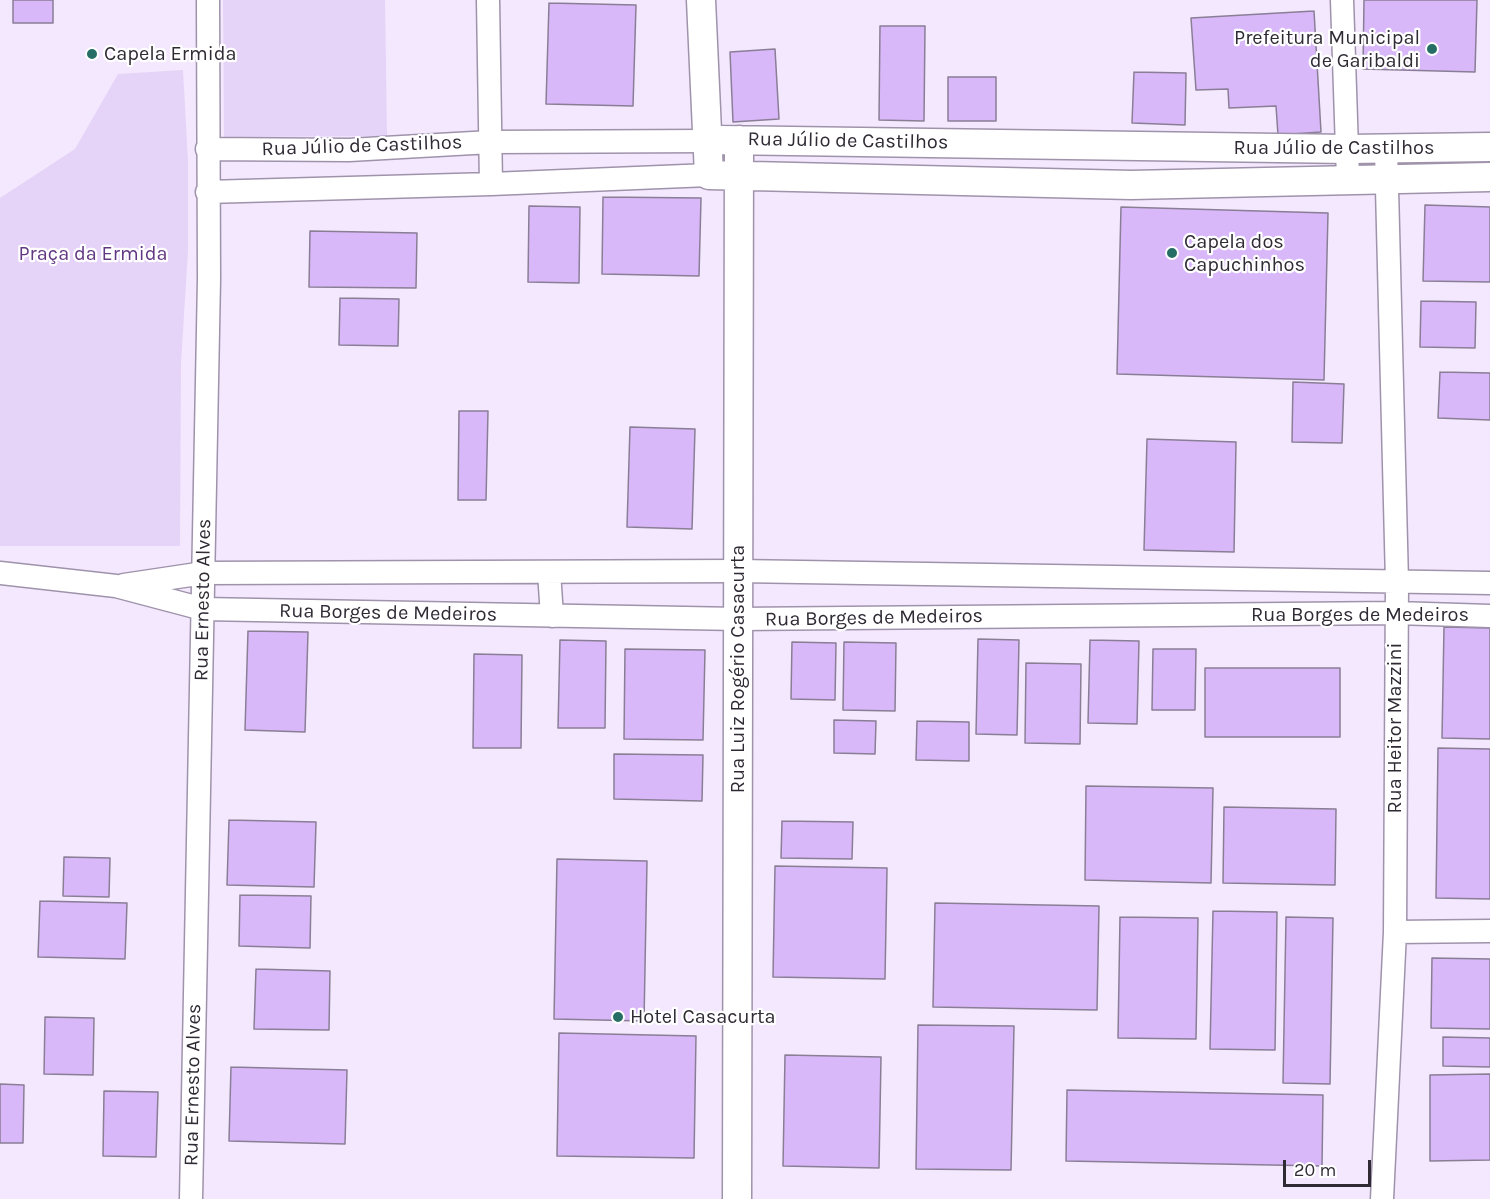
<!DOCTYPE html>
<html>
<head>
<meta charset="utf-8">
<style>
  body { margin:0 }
  #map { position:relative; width:1490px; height:1199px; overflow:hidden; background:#f3e8fd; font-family:Karla,sans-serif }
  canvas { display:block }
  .scale { position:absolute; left:1283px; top:1160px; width:88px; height:27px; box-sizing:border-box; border:3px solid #2f2a34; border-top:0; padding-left:8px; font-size:18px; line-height:21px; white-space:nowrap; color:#2f2a34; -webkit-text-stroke:4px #fff; paint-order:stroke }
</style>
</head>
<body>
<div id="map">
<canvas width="1490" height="1199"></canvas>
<div class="scale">20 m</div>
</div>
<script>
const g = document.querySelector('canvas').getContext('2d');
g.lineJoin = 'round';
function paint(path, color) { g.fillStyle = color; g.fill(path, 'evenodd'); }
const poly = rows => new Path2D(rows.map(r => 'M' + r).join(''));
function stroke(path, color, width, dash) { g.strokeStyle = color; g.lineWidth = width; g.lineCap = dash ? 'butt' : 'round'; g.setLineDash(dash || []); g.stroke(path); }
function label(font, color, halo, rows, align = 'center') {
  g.font = font + ' Karla,sans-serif'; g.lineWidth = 4.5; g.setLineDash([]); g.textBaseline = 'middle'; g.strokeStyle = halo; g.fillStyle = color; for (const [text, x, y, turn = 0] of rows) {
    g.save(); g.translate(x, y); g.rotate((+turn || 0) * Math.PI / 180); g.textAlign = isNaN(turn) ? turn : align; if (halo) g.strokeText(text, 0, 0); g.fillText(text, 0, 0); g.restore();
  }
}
paint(poly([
  [223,0,385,0,387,136,224,137],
  [183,70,188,162,188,250,181,363,180,546,0,546,0,198,75,149,118,74]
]), '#e6d3f8');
const building = poly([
  [13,0,53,0,53,23,13,23,13,0],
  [1364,0,1477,0,1475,72,1363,69,1364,0],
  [549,3,636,5,633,106,546,104,549,3],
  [1314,11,1321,132,1278,135,1276,106,1229,108,1228,89,1196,90,1191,18,1314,11],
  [880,26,925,26,924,121,879,120,880,26],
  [775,49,779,119,733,122,730,52,775,49],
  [1134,72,1186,73,1185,125,1132,123,1134,72],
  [948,77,996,77,996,121,948,121,948,77],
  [603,197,701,198,699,276,602,274,603,197],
  [1425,205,1490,207,1490,282,1423,281,1425,205],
  [529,206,580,207,579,283,528,282,529,206],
  [1121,207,1328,213,1324,380,1117,374,1121,207],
  [310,231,417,233,416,288,309,287,310,231],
  [340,298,399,299,398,346,339,345,340,298],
  [1421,301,1476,302,1475,348,1420,347,1421,301],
  [1440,372,1490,373,1490,420,1438,418,1440,372],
  [1293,382,1344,384,1342,443,1292,442,1293,382],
  [459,411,488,411,486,500,458,500,459,411],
  [630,427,695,429,692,529,627,527,630,427],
  [1147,439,1236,442,1234,552,1144,550,1147,439],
  [1444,627,1490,628,1490,739,1442,738,1444,627],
  [248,631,308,632,305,732,245,730,248,631],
  [978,639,1019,640,1017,735,976,734,978,639],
  [560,640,606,641,605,728,558,728,560,640],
  [1090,640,1139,641,1137,724,1088,723,1090,640],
  [792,642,836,643,835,700,791,699,792,642],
  [844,642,896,643,895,711,843,710,844,642],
  [625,649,705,650,703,740,624,739,625,649],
  [1153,649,1196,649,1195,710,1152,710,1153,649],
  [474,654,522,655,521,748,473,748,474,654],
  [1026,663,1081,664,1080,744,1025,743,1026,663],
  [1205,668,1340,668,1340,737,1205,737,1205,668],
  [834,720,876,721,875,754,834,753,834,720],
  [917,721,969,722,969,761,916,760,917,721],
  [1438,748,1490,749,1490,899,1436,898,1438,748],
  [614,754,703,755,702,801,614,799,614,754],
  [1086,786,1213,788,1211,883,1085,880,1086,786],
  [1224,807,1336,809,1335,885,1223,883,1224,807],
  [229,820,316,822,314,887,227,885,229,820],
  [782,821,853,822,852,859,781,858,782,821],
  [64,857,110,858,109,897,63,896,64,857],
  [557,859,647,861,644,1021,554,1019,557,859],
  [775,866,887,868,885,979,773,977,775,866],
  [240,895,311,896,310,948,239,946,240,895],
  [40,901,127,903,125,959,38,957,40,901],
  [935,903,1099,906,1097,1010,933,1007,935,903],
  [1213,911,1277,912,1275,1050,1210,1049,1213,911],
  [1120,917,1198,918,1196,1039,1118,1038,1120,917],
  [1286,917,1333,918,1330,1084,1283,1083,1286,917],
  [1432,958,1490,959,1490,1029,1431,1028,1432,958],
  [256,969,330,971,329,1030,254,1029,256,969],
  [45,1017,94,1018,93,1075,44,1074,45,1017],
  [918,1025,1014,1026,1011,1170,916,1169,918,1025],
  [559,1033,696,1036,694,1158,557,1156,559,1033],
  [1443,1037,1490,1038,1490,1067,1443,1066,1443,1037],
  [785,1055,881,1057,879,1168,783,1166,785,1055],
  [231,1067,347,1070,345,1144,229,1141,231,1067],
  [1490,1074,1490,1160,1430,1161,1430,1075,1490,1074],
  [0,1084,24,1085,23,1143,0,1143,0,1084],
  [1067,1090,1323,1095,1322,1166,1066,1161,1067,1090],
  [104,1091,158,1092,156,1157,103,1156,104,1091]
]);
paint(building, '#d9b8f9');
stroke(building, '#8a7e96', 1.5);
const minor = poly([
  [488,0,491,184],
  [1342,0,1348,179],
  [207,149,349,150,491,142,708,141],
  [207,192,491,184,709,175],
  [549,572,552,616],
  [0,573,116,586,203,609,738,619,1396,613,1490,616],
  [124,585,204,573,738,571,1490,583],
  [1395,932,1490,931],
  [191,1199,209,279,208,0],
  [1382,1199,1395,932,1397,582,1386,149]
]);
const tertiary = poly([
  [701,0,709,175,1131,185,1490,177],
  [721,140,1348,149,1490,147],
  [737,1199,739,140]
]);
stroke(minor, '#9f93ab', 25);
stroke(tertiary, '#9f93ab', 31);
stroke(minor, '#fff', 22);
stroke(tertiary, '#fff', 28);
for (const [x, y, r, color] of [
  [1432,49,6,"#266e65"],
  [92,54,6,"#266e65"],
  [1172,253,6,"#266e65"],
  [618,1017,6,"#266e65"]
]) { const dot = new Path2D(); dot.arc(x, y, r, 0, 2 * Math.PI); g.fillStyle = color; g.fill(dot); stroke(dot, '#fff', 2); }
label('20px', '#2f2a34', '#fff', [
  ["Prefeitura Municipal",1420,38,"right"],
  ["de Garibaldi",1420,61,"right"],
  ["Capela Ermida",104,54],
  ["Capela dos",1184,242],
  ["Capuchinhos",1184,265],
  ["Hotel Casacurta",630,1017]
], 'left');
label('20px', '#2f2a34', '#fff', [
  ["Rua Júlio de Castilhos",848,141,1],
  ["Rua Júlio de Castilhos",362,146,-2],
  ["Rua Júlio de Castilhos",1334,148],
  ["Rua Ernesto Alves",203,600,-89],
  ["Rua Borges de Medeiros",388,613,1],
  ["Rua Borges de Medeiros",1360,615],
  ["Rua Borges de Medeiros",874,618,-1],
  ["Rua Luiz Rogério Casacurta",738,669,-90],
  ["Rua Heitor Mazzini",1395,728,-90],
  ["Rua Ernesto Alves",193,1085,-89]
]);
label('20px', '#613782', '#fff', [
  ["Praça da Ermida",93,254]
]);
</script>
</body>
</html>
